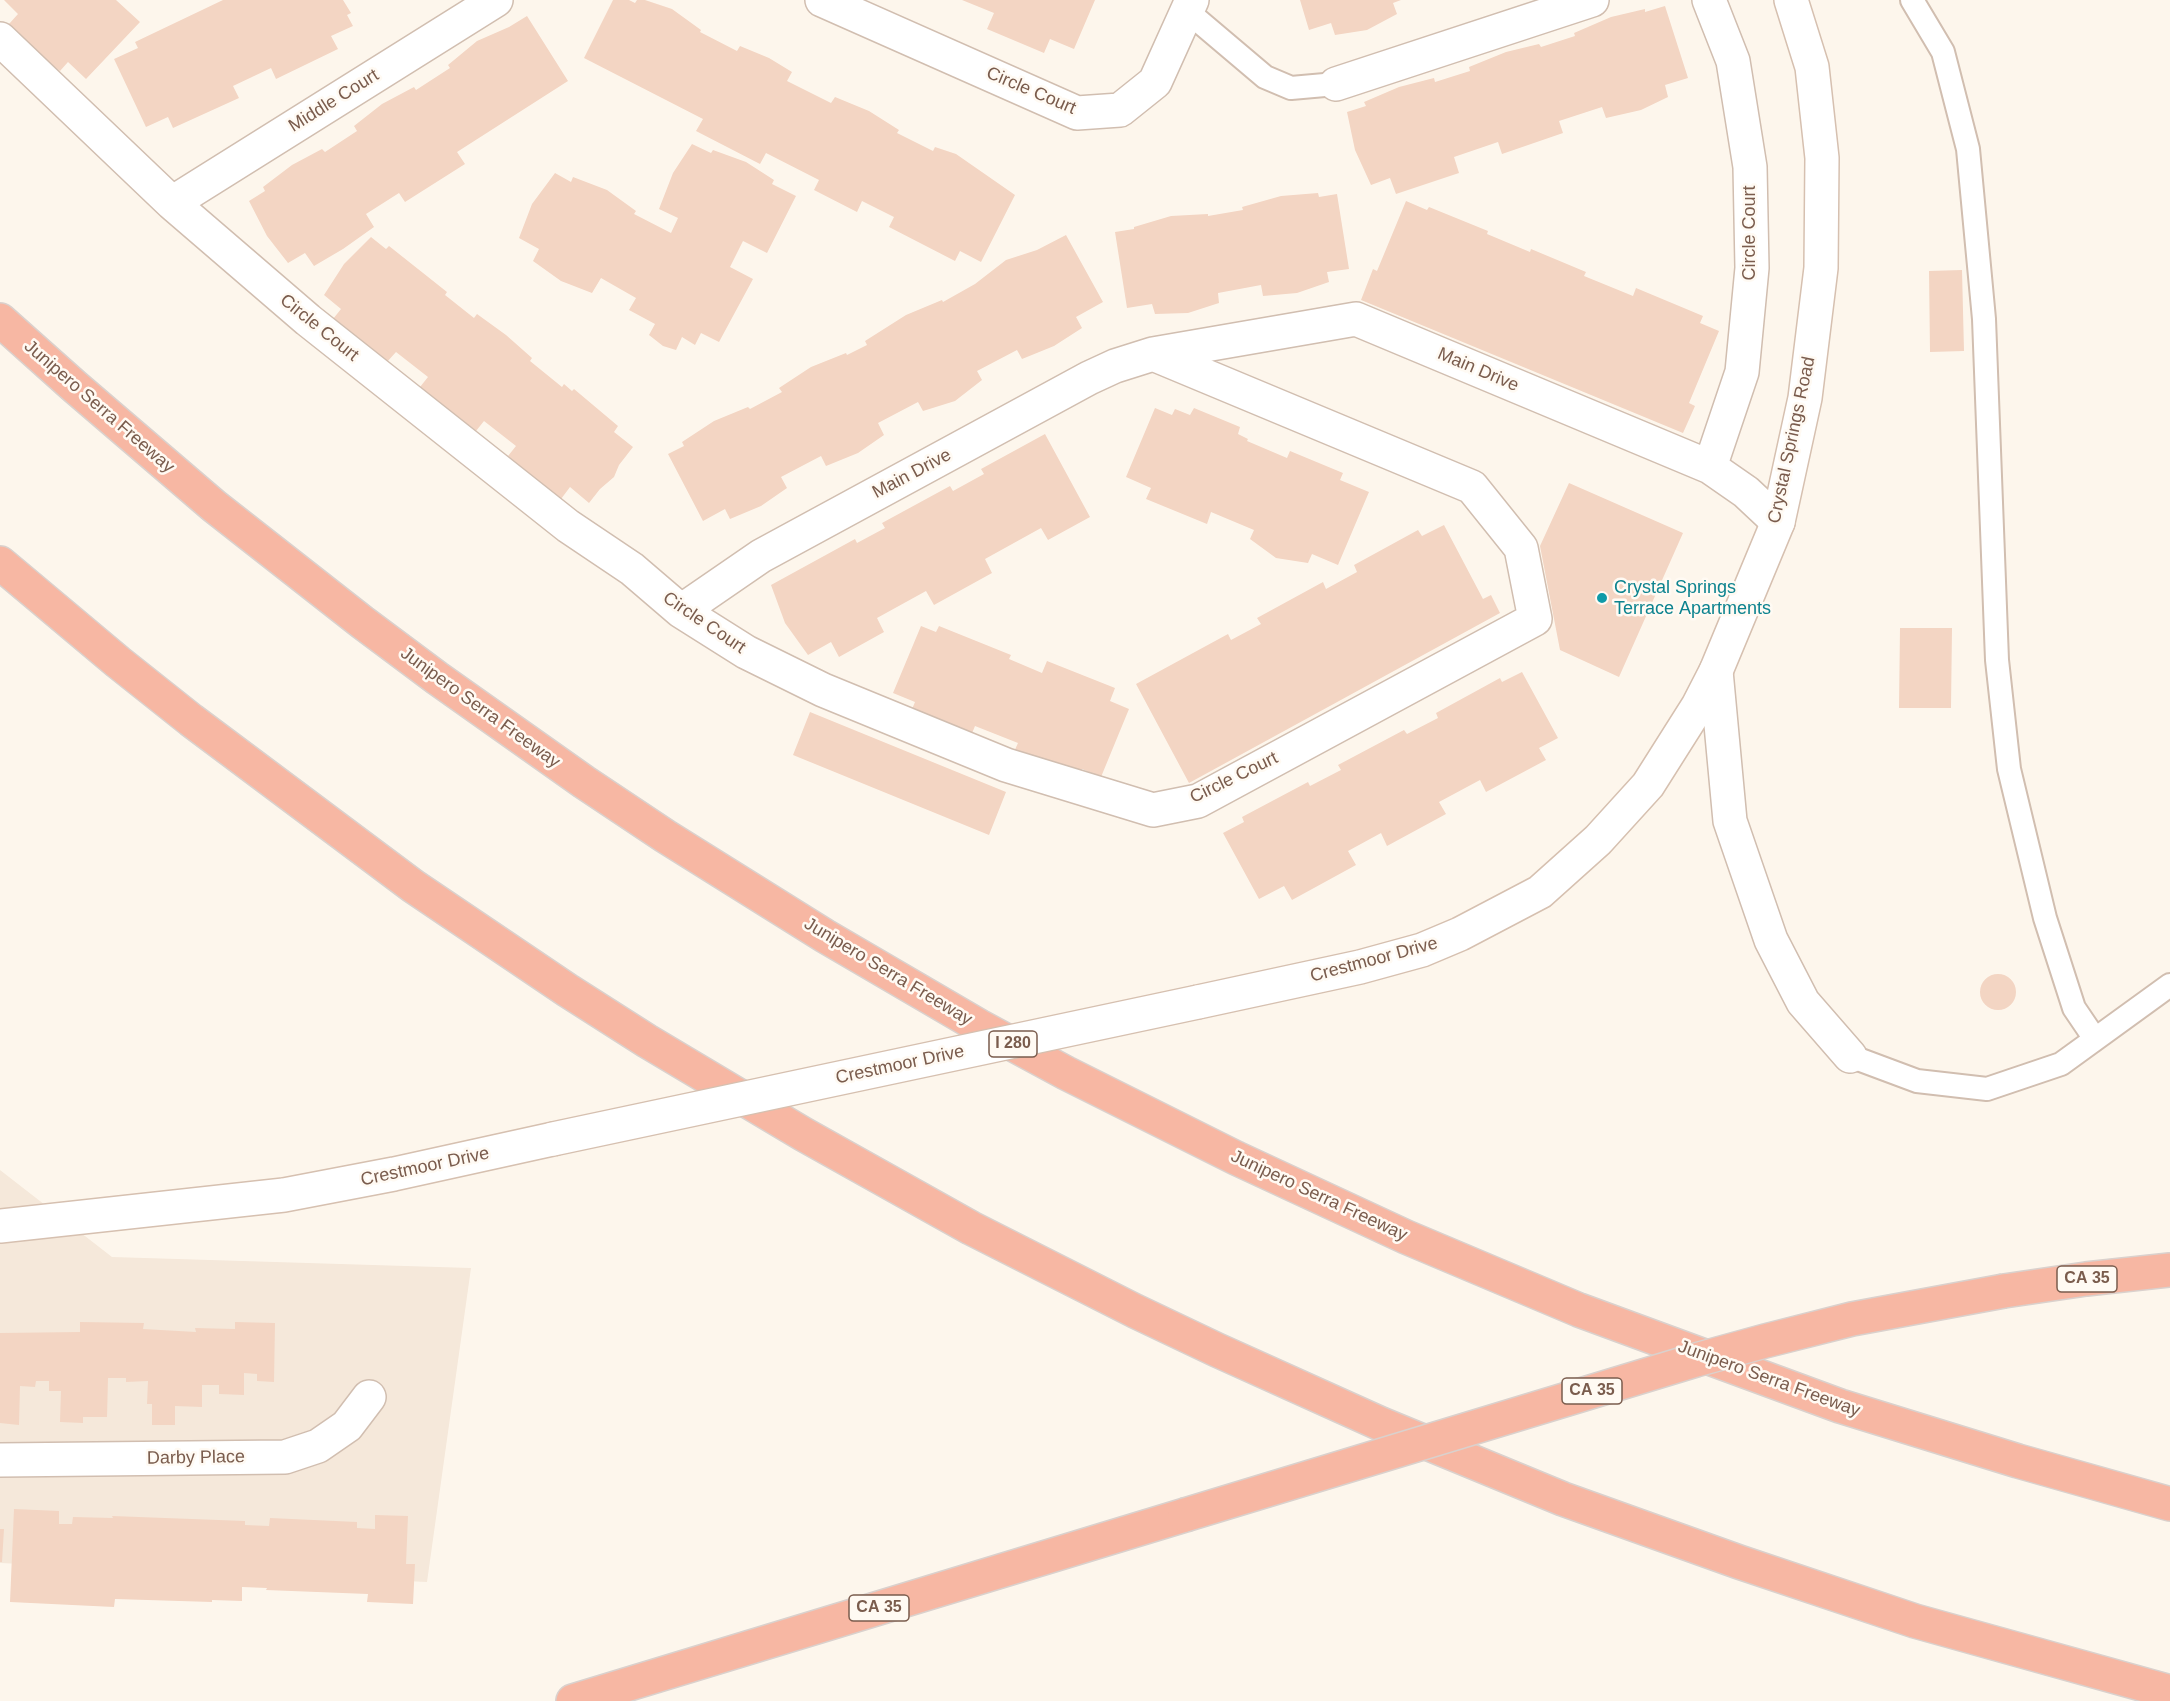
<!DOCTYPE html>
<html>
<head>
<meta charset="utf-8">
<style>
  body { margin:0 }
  canvas { display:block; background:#fdf6ec }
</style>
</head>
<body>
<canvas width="2170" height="1701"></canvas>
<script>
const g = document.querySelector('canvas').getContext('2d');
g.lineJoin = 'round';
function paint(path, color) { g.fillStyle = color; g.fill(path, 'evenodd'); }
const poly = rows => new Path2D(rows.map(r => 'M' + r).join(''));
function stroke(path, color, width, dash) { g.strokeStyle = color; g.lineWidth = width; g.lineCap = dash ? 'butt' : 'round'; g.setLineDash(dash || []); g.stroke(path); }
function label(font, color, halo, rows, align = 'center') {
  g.font = font + ' Arial,sans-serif'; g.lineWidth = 5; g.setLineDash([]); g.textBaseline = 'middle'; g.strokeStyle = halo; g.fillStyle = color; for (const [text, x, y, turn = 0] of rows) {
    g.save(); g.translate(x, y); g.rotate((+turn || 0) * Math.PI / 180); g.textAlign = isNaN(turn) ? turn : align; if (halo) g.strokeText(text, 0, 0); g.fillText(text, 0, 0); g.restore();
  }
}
paint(poly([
  [0,1170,112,1257,471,1268,427,1582,0,1563]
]), '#f5e8da');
paint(poly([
  [4,0,116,0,140,22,86,79,68,62,60,71,32,50,9,24,18,14],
  [223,0,343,0,351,13,347,15,353,26,331,36,338,49,276,79,271,68,233,86,239,98,173,128,168,117,146,127,114,59,138,48,135,42],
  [613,0,629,0,635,3,637,0,645,0,672,9,701,30,700,32,737,51,740,46,769,58,792,72,787,81,831,103,835,97,869,111,899,130,897,133,933,151,935,147,956,154,1015,195,981,262,960,251,955,261,889,227,894,217,862,201,857,212,814,190,819,180,766,153,760,164,696,131,703,119,584,58],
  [962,0,1095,0,1074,49,1050,39,1044,53,987,29,994,13],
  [1300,0,1401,0,1393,3,1397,14,1367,30,1335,35,1331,23,1309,30],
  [1665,6,1688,78,1665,85,1668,97,1641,110,1606,118,1602,107,1559,121,1563,133,1502,154,1498,142,1454,157,1459,173,1396,194,1390,178,1371,185,1355,150,1347,112,1366,106,1364,102,1399,87,1434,78,1435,82,1470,71,1469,67,1506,52,1539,44,1541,47,1575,36,1574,33,1611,17,1645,9,1645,12],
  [527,16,568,81,457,152,465,164,405,202,399,193,366,214,374,227,343,249,314,266,305,253,288,263,267,236,249,201,265,191,263,187,292,165,322,149,325,152,357,131,354,126,382,104,414,87,416,90,450,68,448,65,477,41,509,27],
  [692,144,711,153,713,150,746,162,774,180,772,184,796,196,767,253,743,241,730,267,753,279,719,342,701,333,695,345,682,337,676,350,663,346,649,335,655,324,629,310,636,298,601,278,592,293,561,281,533,261,539,249,519,238,532,204,555,173,571,182,573,177,607,190,636,211,634,214,671,233,678,218,659,209,673,173],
  [1318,193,1319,197,1337,194,1349,269,1327,272,1329,282,1297,293,1263,296,1261,285,1218,293,1219,303,1188,313,1155,314,1152,304,1127,308,1115,232,1134,229,1134,227,1171,216,1208,214,1208,216,1243,210,1242,207,1281,196],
  [1406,201,1427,210,1429,207,1488,231,1487,234,1530,252,1531,249,1586,272,1584,276,1633,296,1636,288,1703,316,1700,323,1719,331,1689,403,1695,406,1683,433,1361,300,1373,269,1377,271],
  [1066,235,1103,302,1076,317,1082,328,1054,346,1022,359,1017,350,977,371,982,380,955,401,923,411,918,402,878,423,884,435,858,453,826,466,821,456,781,477,787,488,761,506,730,519,725,509,703,521,668,454,684,446,682,442,714,421,748,407,750,409,782,392,779,388,811,367,846,353,847,355,867,345,865,341,906,315,942,300,943,302,975,284,1006,260,1037,250],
  [371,237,386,249,389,246,447,292,445,295,474,318,477,314,506,335,532,358,530,361,562,387,564,384,572,391,574,389,618,426,614,432,633,447,619,465,614,477,600,489,589,503,570,487,561,499,534,479,508,456,516,446,484,421,476,431,420,387,428,377,396,352,387,362,333,319,341,309,324,295,344,264],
  [1962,270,1964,351,1930,352,1929,271],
  [1155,408,1172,415,1175,409,1190,415,1194,408,1240,427,1238,434,1248,439,1247,441,1287,458,1290,451,1343,473,1340,480,1369,492,1338,565,1312,554,1308,563,1276,558,1250,539,1254,530,1211,512,1207,524,1146,499,1151,488,1126,477],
  [1045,434,1090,517,1048,540,1041,528,985,559,992,573,934,605,926,591,877,618,884,632,839,657,831,642,808,655,785,623,771,585,855,539,857,543,885,528,882,523,950,486,953,491,984,474,981,469],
  [1569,483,1683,533,1619,677,1560,650,1540,546],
  [1444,525,1483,599,1491,595,1500,613,1189,783,1136,684,1228,634,1231,640,1261,624,1257,618,1323,582,1326,589,1357,572,1354,565,1418,530,1422,536],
  [921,626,936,632,939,626,1011,655,1009,659,1042,673,1047,661,1115,688,1110,701,1129,709,1101,777,1082,769,1078,780,1013,754,1018,743,975,726,970,738,910,714,915,702,893,693],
  [1900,628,1952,628,1951,708,1899,708],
  [1522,672,1558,738,1539,748,1546,760,1486,792,1480,780,1439,802,1446,814,1387,846,1381,833,1348,851,1356,865,1292,900,1284,886,1259,899,1223,833,1244,822,1242,817,1308,782,1310,786,1341,770,1338,765,1404,730,1407,734,1438,718,1436,713,1500,678,1502,682],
  [810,712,1006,792,989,835,793,755],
  '1980 992a18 18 0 1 1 36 0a18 18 0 1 1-36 0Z',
  [80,1322,144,1323,143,1329,196,1332,195,1328,235,1329,235,1322,275,1323,274,1382,257,1381,257,1374,244,1373,244,1395,219,1394,219,1385,202,1385,202,1407,175,1406,175,1425,152,1425,152,1404,147,1404,148,1381,126,1382,126,1378,108,1378,107,1417,83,1417,83,1423,60,1422,61,1391,49,1391,49,1381,36,1381,35,1387,20,1386,19,1425,0,1423,0,1333,80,1332],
  [14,1509,59,1511,59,1524,72,1524,73,1517,113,1518,112,1516,245,1521,245,1525,269,1526,270,1518,357,1522,357,1528,375,1529,375,1515,408,1516,406,1564,415,1564,413,1604,367,1602,368,1594,266,1590,267,1588,242,1587,242,1601,212,1600,212,1602,115,1599,114,1607,10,1602],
  [0,1529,4,1529,2,1562,0,1562]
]), '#f3d5c3');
const lane = poly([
  [1912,0,1943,52,1968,149,1984,319,1997,660,2009,769,2045,918,2074,1008,2095,1039],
  [1187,11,1265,77,1291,88,1336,84],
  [1850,1056,1917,1081,1987,1089,2061,1064,2170,985]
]);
const street = poly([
  [822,0,1077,113,1120,110,1155,82,1192,0],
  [1709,0,1733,61,1750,167,1752,268,1742,372,1710,467],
  [0,39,172,203,308,320,568,526,632,569,681,611,746,652,823,690,1006,765,1153,810,1198,801,1535,619,1521,548,1472,487,1153,354],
  [1336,84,1592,0],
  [172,203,496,0],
  [681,611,761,556,1089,378,1115,366,1153,354,1356,319,1710,467,1746,492,1778,522],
  [1716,671,1730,821,1771,940,1803,1002,1850,1056],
  [0,1460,285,1457,318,1446,347,1426,369,1397]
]);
const secondary = poly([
  [1198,1002,1360,967,1422,950,1460,934,1540,892,1598,840,1648,785,1698,706,1716,671,1778,522,1805,398,1821,268,1822,158,1812,67,1791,0],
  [0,1226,284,1195,394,1174,553,1139]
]);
const highway = poly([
  [0,320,74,386,214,506,362,622,437,678,584,782,665,836,825,936,979,1026,1066,1073,1236,1158,1406,1237,1579,1310,1840,1406,2018,1461,2170,1504],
  [0,563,118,662,191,720,413,886,567,990,647,1041,803,1134,971,1228,1135,1311,1217,1350,1381,1424,1563,1499,1739,1562,1915,1621,2170,1692],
  [2004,1291,2086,1279,2170,1270],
  [573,1701,1185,1515]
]);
stroke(lane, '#d1beb0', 26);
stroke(street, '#d1beb0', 36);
stroke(secondary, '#d6c0b0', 36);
stroke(highway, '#dad1cd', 36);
stroke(lane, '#fff', 22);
stroke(street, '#fff', 33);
stroke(secondary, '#fff', 33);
stroke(highway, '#f7b7a3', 33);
const secondaryBridge = poly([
  [553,1139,1198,1002]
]);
const highwayBridge = poly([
  [1185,1515,1696,1360,1765,1341,1852,1319,2004,1291]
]);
stroke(secondaryBridge, '#d6c0b0', 36, []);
stroke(highwayBridge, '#dad1cd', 36, []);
stroke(secondaryBridge, '#fff', 33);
stroke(highwayBridge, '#f7b7a3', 33);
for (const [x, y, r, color] of [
  [1602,598,6,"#0f9aa8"]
]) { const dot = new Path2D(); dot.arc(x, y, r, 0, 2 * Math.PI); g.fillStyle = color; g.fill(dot); stroke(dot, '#fffaf3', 2); }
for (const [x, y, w] of [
  [1013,1044,48],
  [2087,1279,60],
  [1592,1391,60],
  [879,1608,60]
]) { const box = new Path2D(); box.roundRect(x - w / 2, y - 13, w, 26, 4.5); g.fillStyle = '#fffaf3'; g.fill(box); stroke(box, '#7a5c4d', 1.5); }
label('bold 16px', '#7a5c4d', null, [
  ["I 280",1013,1044],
  ["CA 35",2087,1279],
  ["CA 35",1592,1391],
  ["CA 35",879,1608]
]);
label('18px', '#7a5c4d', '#fffaf3', [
  ["Circle Court",1031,91,23],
  ["Middle Court",334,101,-32],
  ["Circle Court",1750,233,-90],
  ["Circle Court",319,328,39],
  ["Main Drive",1478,370,23],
  ["Junipero Serra Freeway",99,407,41],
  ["Crystal Springs Road",1792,440,-78],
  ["Main Drive",912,474,-28],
  ["Circle Court",704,623,34],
  ["Junipero Serra Freeway",480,708,36],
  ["Circle Court",1234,778,-26],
  ["Crestmoor Drive",1374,960,-15],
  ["Junipero Serra Freeway",888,972,31],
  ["Crestmoor Drive",900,1065,-12],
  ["Crestmoor Drive",425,1167,-12],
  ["Junipero Serra Freeway",1319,1196,25],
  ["Junipero Serra Freeway",1769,1379,20],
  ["Darby Place",196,1458,-1]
]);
label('18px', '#0d838f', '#fffaf3', [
  ["Crystal Springs",1614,588],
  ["Terrace Apartments",1614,609]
], 'left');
</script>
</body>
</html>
